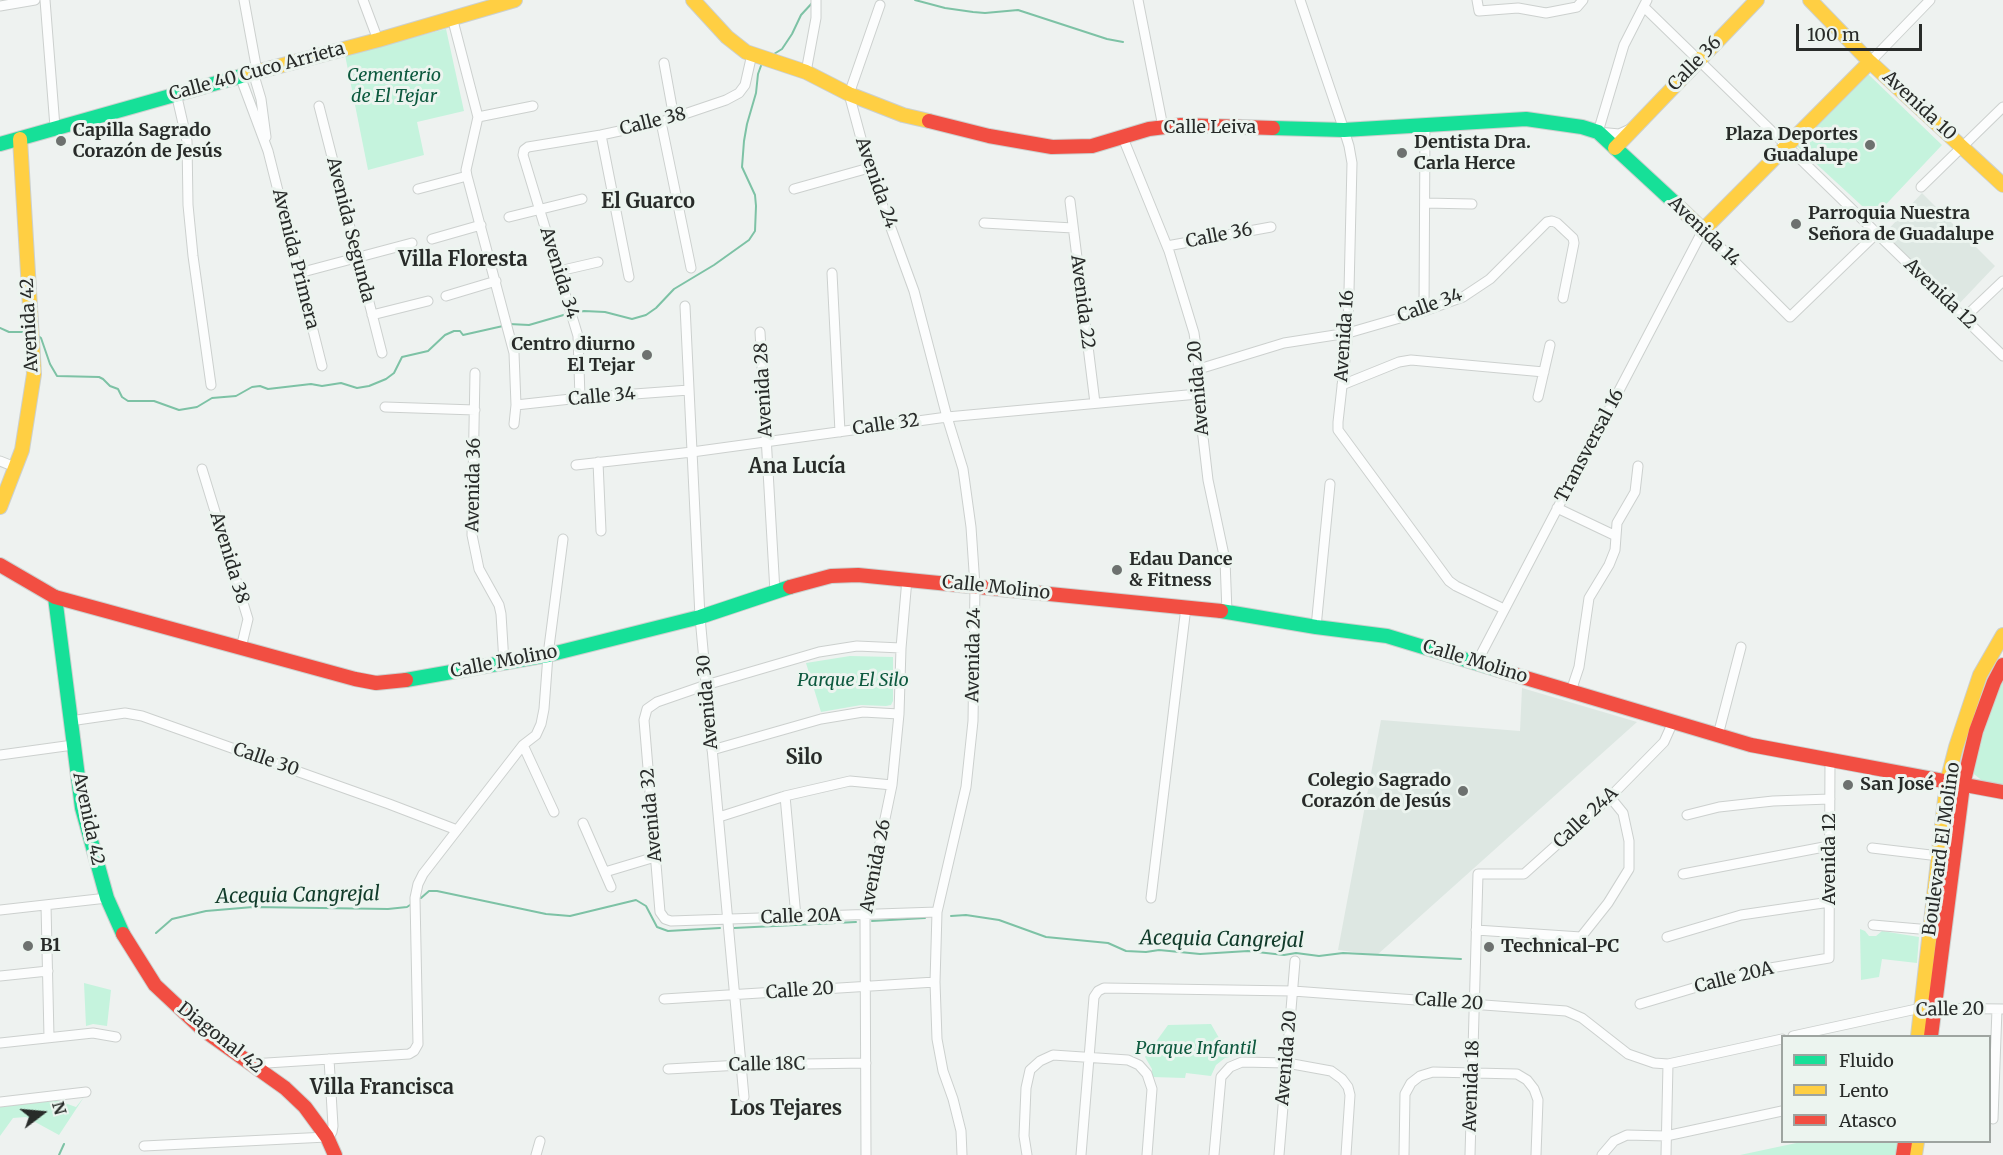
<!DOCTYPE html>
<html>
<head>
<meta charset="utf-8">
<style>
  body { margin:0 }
  #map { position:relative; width:2003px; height:1155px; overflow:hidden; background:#eef2f0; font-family:Merriweather,serif }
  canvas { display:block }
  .legend { position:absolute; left:1781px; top:1035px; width:210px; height:108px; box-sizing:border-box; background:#ecf4ef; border:2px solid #9ea4a0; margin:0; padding:8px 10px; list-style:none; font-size:18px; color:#282b29 }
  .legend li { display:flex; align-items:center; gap:12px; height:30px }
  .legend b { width:30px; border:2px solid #9ea4a0 }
  .north { position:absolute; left:12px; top:1083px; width:60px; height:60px; -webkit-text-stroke:4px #ecf4ef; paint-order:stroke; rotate:74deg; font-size:16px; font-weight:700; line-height:24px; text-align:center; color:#282b29 }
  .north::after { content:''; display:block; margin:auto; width:21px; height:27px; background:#282b29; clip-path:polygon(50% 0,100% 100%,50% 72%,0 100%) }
  .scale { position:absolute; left:1796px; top:24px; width:126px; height:27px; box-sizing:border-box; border:3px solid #282b29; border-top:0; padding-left:8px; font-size:18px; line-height:21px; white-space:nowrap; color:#282b29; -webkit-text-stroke:4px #ecf4ef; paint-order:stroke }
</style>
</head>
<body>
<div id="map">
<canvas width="2003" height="1155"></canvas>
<ul class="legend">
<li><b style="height:8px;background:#16e098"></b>Fluido</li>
<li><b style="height:8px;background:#ffcf43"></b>Lento</li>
<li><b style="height:8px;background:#f24e42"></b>Atasco</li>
</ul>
<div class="north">N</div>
<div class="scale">100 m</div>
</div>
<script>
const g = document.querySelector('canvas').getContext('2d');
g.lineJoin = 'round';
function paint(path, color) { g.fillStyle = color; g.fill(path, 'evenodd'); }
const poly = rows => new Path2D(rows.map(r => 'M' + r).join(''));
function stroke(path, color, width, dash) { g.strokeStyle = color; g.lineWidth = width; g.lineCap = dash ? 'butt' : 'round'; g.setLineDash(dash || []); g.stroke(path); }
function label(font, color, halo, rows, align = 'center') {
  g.font = font + ' Merriweather,serif'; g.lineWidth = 6; g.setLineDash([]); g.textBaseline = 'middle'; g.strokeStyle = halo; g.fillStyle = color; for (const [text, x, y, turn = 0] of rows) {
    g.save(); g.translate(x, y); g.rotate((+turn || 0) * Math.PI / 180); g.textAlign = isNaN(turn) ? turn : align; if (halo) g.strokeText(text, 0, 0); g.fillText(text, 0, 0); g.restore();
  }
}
paint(poly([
  [1922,193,1995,266,1957,306,1884,234],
  [1522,688,1637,722,1377,955,1338,950,1381,720,1520,731]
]), '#dde7e2');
paint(poly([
  [446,29,464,111,417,122,424,155,368,170,345,55],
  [1868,74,1942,145,1874,217,1797,146],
  [850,656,893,657,893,701,891,705,886,706,861,705,821,712,806,663],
  [2003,677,2003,785,1984,782,1970,771,1976,744],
  [1860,929,1865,931,1869,936,1876,936,1882,931,1919,937,1917,963,1882,959,1879,977,1861,980],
  [84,983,111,990,107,1026,93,1024,86,1026],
  [1211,1024,1230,1057,1225,1058,1216,1065,1211,1076,1186,1073,1185,1078,1152,1077,1152,1069,1145,1057,1168,1025],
  [84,1097,59,1135,26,1117,13,1118,0,1136,0,1107,56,1100,76,1107],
  [1801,1142,1898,1142,1896,1155,1740,1155]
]), '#c5f3dd');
stroke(poly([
  [915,0,945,8,973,12,985,13,1018,10,1107,39,1123,42],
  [774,54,782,49,792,34,801,15,813,2],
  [573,313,584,311,605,312,632,319,646,315,656,308,674,289,714,265,749,240,755,231,756,206,755,195,742,167,744,141,747,124,756,93,758,74,762,63],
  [509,324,529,325,567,314],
  [0,328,9,332,26,332],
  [37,335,41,338,50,364,57,376,99,377,103,379,110,386,118,389,122,397,128,401,154,401,179,410,197,407,212,398,236,396,252,387,260,386,268,389,311,384,322,386,341,383,357,388,369,386,386,379,394,373,402,357,428,351,445,335,454,331,460,331,463,335,503,326],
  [421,898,429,891,437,891,546,914,570,916,636,900,646,906,657,927,668,931,720,928],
  [951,916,966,915,999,920,1046,937,1108,943,1126,951,1146,952,1159,950,1200,954,1248,951,1284,955,1296,953,1319,956,1343,953,1461,959],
  [872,921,925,918],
  [734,928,856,922],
  [156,933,172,919,206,911,253,907,388,909,407,907,410,905],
  [59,1155,64,1144]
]), '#7dc2a5', 2);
const street = poly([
  [45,0,55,127],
  [244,0,257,71],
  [363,0,378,40],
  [1138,0,1163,127],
  [1300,0,1344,130,1349,146,1352,163,1348,333,1338,422,1338,430,1449,581,1456,586,1504,609],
  [1477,0,1479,11,1518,8,1546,13,1577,7,1583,0],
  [880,5,849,94,869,168,914,291,947,417,963,469,971,527,975,586,973,721,966,787,937,912,935,982,937,1039,943,1071,953,1099,961,1131,962,1155],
  [0,6,35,0],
  [1644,7,2003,356],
  [452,17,478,117,466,170,467,176,514,353,516,405,514,424],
  [1870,62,1930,0],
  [664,63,674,118],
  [253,72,261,99,266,137],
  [806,72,816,18,816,0],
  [240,76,268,151,322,366],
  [176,93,187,141,188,205,193,256,211,385],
  [319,106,382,353],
  [478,117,533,106],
  [661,122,691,268],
  [1630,129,1619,134,1598,132,1624,45,1647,0],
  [601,135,629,277],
  [1123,138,1169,251,1194,333,1199,369,1198,394,1208,480,1225,560,1227,612],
  [1921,187,2003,107],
  [418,189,467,176],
  [794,189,869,168],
  [1070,201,1095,403],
  [1425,203,1472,204],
  [509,217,582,199],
  [984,223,1073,228],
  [432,239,481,225],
  [1167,246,1271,227],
  [559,271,598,262],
  [299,273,412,243],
  [832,273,840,432],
  [446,296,496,281],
  [685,306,700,617,744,1097],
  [1424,311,1425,124],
  [372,315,428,301],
  [1964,318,2003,281],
  [760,332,775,592],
  [1199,369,1284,343,1348,333,1424,311,1463,297,1490,279,1547,222,1552,221,1557,223,1573,238,1574,243,1563,298],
  [475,373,472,535,479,569,499,605,501,614,504,663],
  [1342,385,1399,362,1411,360,1544,372],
  [1538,397,1550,345],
  [580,398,578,336,523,155,524,150,528,147,601,135,661,122,726,100,739,93,745,85,752,54],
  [516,405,580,398,689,390],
  [385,407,475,410],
  [0,461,15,467],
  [598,462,601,531],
  [576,465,692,452,947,417,1198,394],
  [202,469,248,619,241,648],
  [1557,508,1616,536],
  [1316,627,1330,484],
  [901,648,857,646,819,652,706,685,657,702,647,709,644,720,660,912,665,919,671,921,937,912],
  [1477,662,1703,230,1790,317,1877,233],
  [1571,691,1579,667,1589,598,1609,565,1615,550,1617,523,1635,492,1638,466],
  [70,721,125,713,142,716,389,804,457,830],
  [1718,735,1741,647],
  [523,745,554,812],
  [712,750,821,719,863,712,899,714],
  [0,755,73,745],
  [785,796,796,917],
  [1687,815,1719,807,1773,801,1830,799],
  [719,817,785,796,850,781,892,785],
  [583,823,611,887],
  [1872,848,1939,856],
  [605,872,655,857],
  [1683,874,1829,846],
  [1151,898,1186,607],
  [46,905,49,1037],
  [0,910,107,898],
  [1873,925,1931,930],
  [1476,930,1581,937,1608,903,1629,869,1629,841,1623,813,1610,797],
  [1667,937,1741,915,1830,902],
  [0,976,48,971],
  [664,999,935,982],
  [1640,1004,1747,972,1829,958,1830,760],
  [1793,1036,1921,1008,2003,1009],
  [0,1043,93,1033,116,1037],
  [251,1064,409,1054,414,1051,418,1044,415,898,418,884,423,874,523,745,536,735,541,724,544,709,548,655,563,539],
  [668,1069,741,1065,866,1063],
  [0,1102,86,1092],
  [1993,1119,1997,1009],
  [144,1146,327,1137,332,1132,333,1126,329,1059],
  [536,1155,540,1141],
  [866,1155,865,915,892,785,899,714,901,648,907,579],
  [1027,1155,1024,1136,1026,1088,1030,1070,1040,1061,1053,1055,1128,1060,1139,1065,1147,1074,1152,1089,1147,1155],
  [1081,1155,1094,997,1098,991,1104,988,1293,991,1566,1011,1582,1018,1628,1054,1654,1063,1668,1064,1782,1039],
  [1214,1155,1221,1077,1230,1067,1242,1062,1287,1063,1331,1071,1342,1079,1348,1087,1350,1095,1346,1155],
  [1279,1155,1295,961],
  [1404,1155,1405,1094,1411,1083,1420,1076,1433,1072,1517,1074,1527,1080,1534,1089,1538,1100,1536,1155],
  [1470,1155,1478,874,1524,874,1610,797,1664,742,1673,722],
  [1602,1155,1614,1141,1627,1135,1666,1136,1782,1111],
  [1666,1155,1668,1064]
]);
const fast = poly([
  [1273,128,1344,130,1526,119,1582,127,1598,132,1677,205],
  [0,144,245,75],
  [55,597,82,808,107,898,123,934],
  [1221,611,1316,627,1387,636,1499,670],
  [406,680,548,655,700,617,790,587]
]);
const slow = poly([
  [693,0,727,37,746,52,806,72,849,94,903,115,929,121],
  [1810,0,1870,62,2003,185],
  [245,75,378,40,515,0],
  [1615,148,1757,0],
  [1677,205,1703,230,1870,62],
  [0,507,22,450,34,374,20,139],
  [1918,1036,1947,782,1956,747,1980,675,2003,635],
  [1915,1155,1917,1142]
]);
const jam = poly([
  [929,121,989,136,1052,147,1092,146,1149,129,1181,125,1273,128],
  [0,565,55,597,355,679,376,683,406,680],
  [790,587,831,576,858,575,1221,611],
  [1499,670,1751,745,2003,792],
  [123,934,155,985,202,1029,285,1088,305,1107,327,1137,335,1155],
  [1931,1036,1963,785,1976,731,1994,682,2003,665],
  [1903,1155,1905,1142]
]);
stroke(street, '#ccd0ce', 11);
stroke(fast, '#ccd0ce', 16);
stroke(slow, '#ccd0ce', 16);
stroke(jam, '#ccd0ce', 16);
stroke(street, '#fcfdfd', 9);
stroke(fast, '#16e098', 14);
stroke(slow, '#ffcf43', 14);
stroke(jam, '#f24e42', 14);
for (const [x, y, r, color] of [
  [61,141,6,"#6d716f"],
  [1870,145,6,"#6d716f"],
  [1402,153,6,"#6d716f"],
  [1796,224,6,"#6d716f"],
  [647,355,6,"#6d716f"],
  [1117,570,6,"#6d716f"],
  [1848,785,6,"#6d716f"],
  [1463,791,6,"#6d716f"],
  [28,946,6,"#6d716f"],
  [1489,947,6,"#6d716f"]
]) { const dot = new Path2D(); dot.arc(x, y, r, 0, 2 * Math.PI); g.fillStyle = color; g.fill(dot); stroke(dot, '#ecf4ef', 2); }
label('18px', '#282b29', '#ecf4ef', [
  ["Calle 36",1695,64,-46],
  ["Calle 40 Cuco Arrieta",257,72,-15],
  ["Avenida 10",1919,106,43],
  ["Calle 38",653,122,-14],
  ["Calle Leiva",1210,128],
  ["Avenida 24",876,183,71],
  ["Avenida Segunda",350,230,76],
  ["Avenida 14",1704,232,44],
  ["Calle 36",1219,236,-11],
  ["Avenida Primera",295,259,76],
  ["Avenida 34",559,273,73],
  ["Avenida 12",1940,294,44],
  ["Avenida 22",1082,302,83],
  ["Calle 34",1430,306,-20],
  ["Avenida 42",30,325,-93],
  ["Avenida 16",1345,336,-86],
  ["Avenida 20",1199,388,-95],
  ["Avenida 28",764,390,-93],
  ["Calle 34",602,397,-5],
  ["Calle 32",886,425,-8],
  ["Transversal 16",1590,446,-62],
  ["Avenida 36",474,485,-89],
  ["Avenida 38",229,558,73],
  ["Calle Molino",996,588,6],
  ["Avenida 24",974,655,-89],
  ["Calle Molino",504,662,-11],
  ["Calle Molino",1475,662,17],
  ["Avenida 30",708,702,-95],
  ["Calle 30",266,760,19],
  ["Avenida 32",652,815,-95],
  ["Calle 24A",1586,818,-43],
  ["Avenida 42",88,819,78],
  ["Boulevard El Molino",1942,849,-82],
  ["Avenida 12",1830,859,-90],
  ["Avenida 26",876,866,-79],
  ["Calle 20A",801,917,-2],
  ["Calle 20A",1734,978,-14],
  ["Calle 20",800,991,-4],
  ["Calle 20",1449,1002,4],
  ["Calle 20",1950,1010,-1],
  ["Diagonal 42",220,1038,38],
  ["Avenida 20",1287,1058,-85],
  ["Calle 18C",767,1065,-1],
  ["Avenida 18",1472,1086,-88]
]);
label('italic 18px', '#0d593e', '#ecf4ef', [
  ["Cementerio",394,76],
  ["de El Tejar",394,97],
  ["Parque El Silo",853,681],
  ["Parque Infantil",1196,1049]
]);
label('bold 18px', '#282b29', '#ecf4ef', [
  ["Capilla Sagrado",73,131],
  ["Corazón de Jesús",73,152],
  ["Plaza Deportes",1858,135,"right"],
  ["Guadalupe",1858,156,"right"],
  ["Dentista Dra.",1414,143],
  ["Carla Herce",1414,164],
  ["Parroquia Nuestra",1808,214],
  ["Señora de Guadalupe",1808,235],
  ["Centro diurno",635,345,"right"],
  ["El Tejar",635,366,"right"],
  ["Edau Dance",1129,560],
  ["& Fitness",1129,581],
  ["Colegio Sagrado",1451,781,"right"],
  ["Corazón de Jesús",1451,802,"right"],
  ["San José",1860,785],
  ["B1",40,946],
  ["Technical-PC",1501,947]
], 'left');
label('bold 20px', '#282b29', '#ecf4ef', [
  ["El Guarco",648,202],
  ["Villa Floresta",463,260],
  ["Ana Lucía",797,467],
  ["Silo",804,758],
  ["Villa Francisca",382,1088],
  ["Los Tejares",786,1109]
]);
label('italic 20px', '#113b2a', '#ecf4ef', [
  ["Acequia Cangrejal",298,896,-1],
  ["Acequia Cangrejal",1222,940,1]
]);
</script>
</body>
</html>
